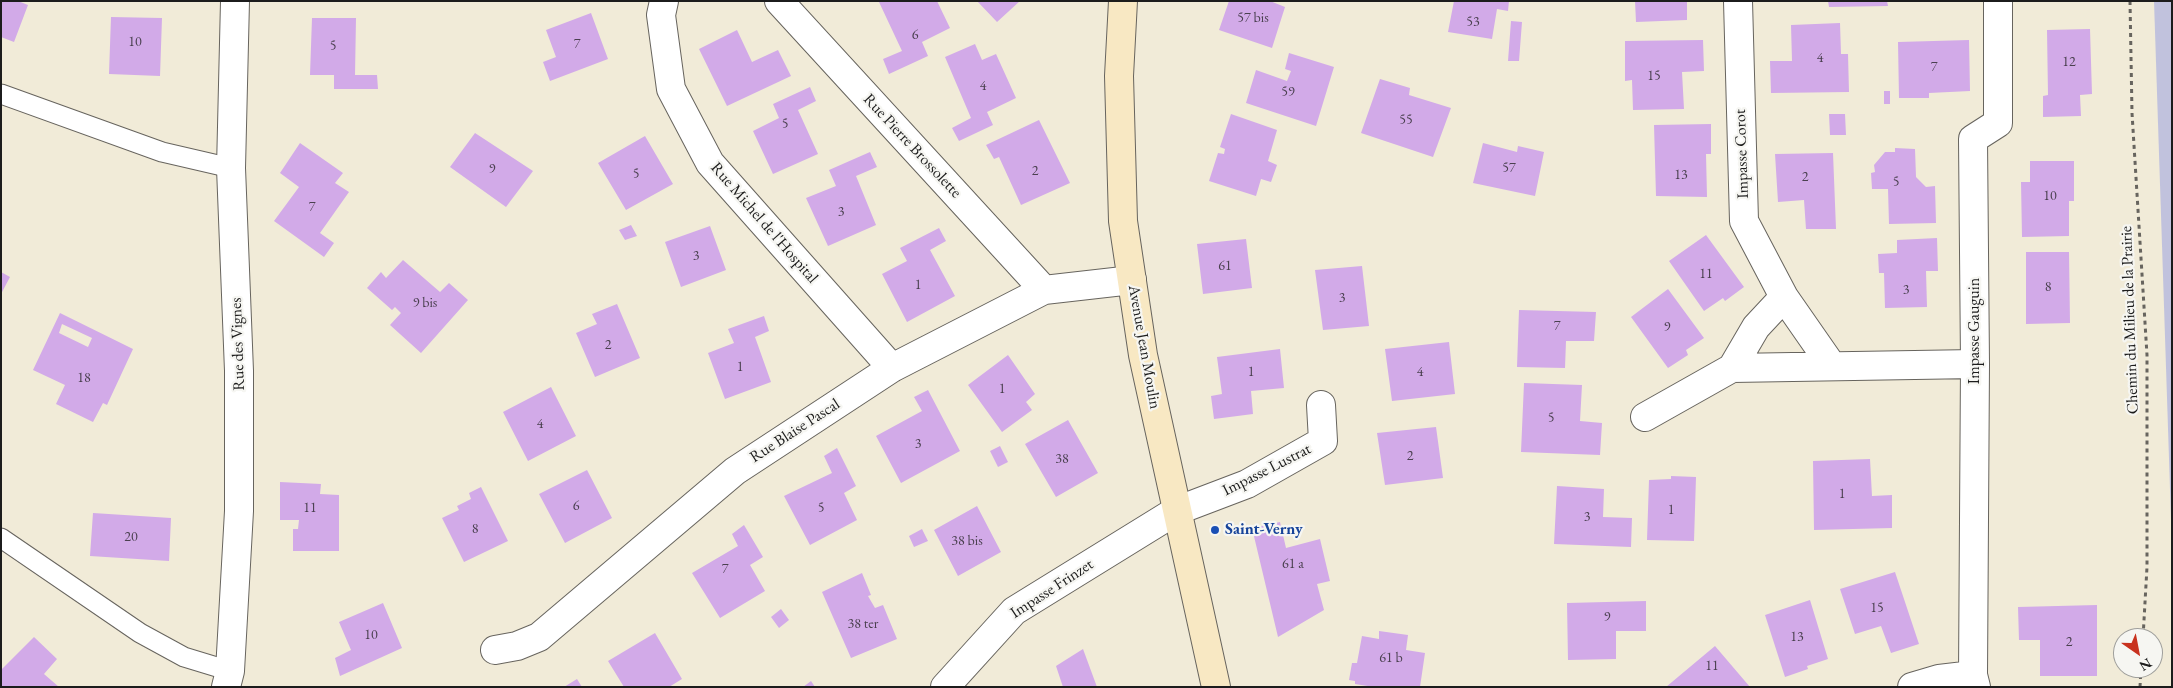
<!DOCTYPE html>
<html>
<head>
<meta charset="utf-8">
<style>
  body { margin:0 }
  #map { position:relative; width:2173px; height:688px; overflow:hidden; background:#f1ebd8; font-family:"EB Garamond",serif }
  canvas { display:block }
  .frame { position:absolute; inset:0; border:2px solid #1c1c1c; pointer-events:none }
  .north { position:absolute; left:2113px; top:628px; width:50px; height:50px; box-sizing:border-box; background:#f6f6f2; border:1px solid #9f9f9c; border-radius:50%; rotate:147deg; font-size:14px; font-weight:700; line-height:20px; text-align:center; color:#1c1c1c }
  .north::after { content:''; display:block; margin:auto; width:18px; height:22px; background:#c8321e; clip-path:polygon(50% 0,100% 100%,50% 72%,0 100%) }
</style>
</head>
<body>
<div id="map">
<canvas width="2173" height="688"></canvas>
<div class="frame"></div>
<div class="north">N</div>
</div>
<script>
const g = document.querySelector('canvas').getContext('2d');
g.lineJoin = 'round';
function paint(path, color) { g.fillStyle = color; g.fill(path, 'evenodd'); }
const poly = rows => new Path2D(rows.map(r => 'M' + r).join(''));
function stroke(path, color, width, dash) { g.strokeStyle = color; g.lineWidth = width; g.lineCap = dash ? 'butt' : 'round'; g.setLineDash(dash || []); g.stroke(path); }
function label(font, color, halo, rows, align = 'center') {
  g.font = font + ' "EB Garamond",serif'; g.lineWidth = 4.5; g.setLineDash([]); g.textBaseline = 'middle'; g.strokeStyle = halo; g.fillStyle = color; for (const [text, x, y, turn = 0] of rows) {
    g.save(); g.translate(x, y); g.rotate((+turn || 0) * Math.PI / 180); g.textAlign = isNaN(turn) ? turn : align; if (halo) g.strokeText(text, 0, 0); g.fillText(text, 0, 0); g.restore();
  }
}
paint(poly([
  [2154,1,2172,1,2172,550]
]), '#c1c2dd');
paint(poly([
  [1,1,18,1,28,5,14,42,1,37],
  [881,1,937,1,950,28,922,42,928,56,889,74,883,59,902,51,879,2],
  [977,1,1020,1,997,22],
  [1229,1,1270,1,1285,7,1272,48,1219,30],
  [1454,1,1509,1,1508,11,1497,9,1492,39,1448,32],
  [1635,1,1687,1,1687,20,1636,22],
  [1828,1,1887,1,1888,6,1829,7],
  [591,13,608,59,550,81,543,62,556,57,546,30],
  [111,17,162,18,160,76,109,74],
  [312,18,356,18,355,75,377,75,378,89,334,89,334,75,310,75],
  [1511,21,1522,22,1519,61,1508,61],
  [1840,23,1841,54,1848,54,1849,92,1771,93,1770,61,1792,61,1791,25],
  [2090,29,2092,94,2080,95,2081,116,2043,117,2043,96,2048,95,2047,30],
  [737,30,752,62,778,50,791,76,727,106,699,49],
  [1703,40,1704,71,1682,72,1684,109,1633,110,1632,80,1625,81,1625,41],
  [1969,40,1970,91,1929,93,1929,98,1899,98,1898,42],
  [975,44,982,60,996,54,1016,98,987,112,993,125,959,141,952,128,971,118,945,57],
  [1289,53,1334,67,1316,126,1246,103,1256,70,1287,81,1291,71,1285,69],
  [1380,79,1410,88,1409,95,1451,108,1433,157,1361,133],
  [810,87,816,101,798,110,818,154,773,174,753,131,779,118,773,104],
  [1884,91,1890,91,1890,104,1884,104],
  [1231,114,1277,130,1268,161,1277,165,1271,182,1261,179,1256,196,1209,181,1218,153,1224,154,1225,149,1220,147],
  [1829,114,1845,114,1846,135,1830,135],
  [1039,120,1070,183,1021,205,999,157,994,159,986,145],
  [1711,124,1711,154,1706,154,1707,197,1656,196,1654,125],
  [475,133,533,171,506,207,450,167],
  [645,136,673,184,626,210,598,163],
  [300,143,343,173,335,183,349,192,320,233,334,243,324,257,274,221,299,187,280,173],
  [1483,143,1517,152,1518,146,1544,152,1535,196,1473,183],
  [1895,148,1915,149,1916,177,1926,187,1935,186,1936,223,1889,224,1888,189,1872,189,1871,173,1875,172,1874,165,1885,152,1895,152],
  [870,152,877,167,856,176,876,225,828,246,806,198,836,186,829,170],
  [1833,153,1836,229,1806,229,1804,200,1778,202,1775,154],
  [2030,161,2074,161,2074,201,2069,201,2069,236,2022,237,2021,182,2030,182],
  [631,225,637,236,625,240,619,230],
  [710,226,726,270,681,287,665,242],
  [939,228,946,241,930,250,955,296,907,322,882,274,907,261,900,248],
  [1706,235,1744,287,1725,301,1723,298,1704,311,1669,261],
  [1937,238,1938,271,1926,271,1927,307,1885,308,1884,273,1879,273,1878,254,1897,253,1897,240],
  [1246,239,1252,288,1203,294,1197,244],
  [2026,252,2069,252,2070,323,2026,324],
  [403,260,440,292,449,283,468,300,421,353,390,325,401,313,395,307,392,310,367,288,381,272,386,278],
  [1362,266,1369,326,1323,330,1315,270],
  [1,272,10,277,1,294],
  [1668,289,1704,338,1686,350,1688,355,1668,368,1631,317],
  [617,304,640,358,595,377,576,333,597,324,592,314],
  [1519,310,1596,312,1594,341,1566,341,1565,368,1517,367],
  [60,313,133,349,107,405,103,403,93,422,56,404,65,385,33,370],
  [62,324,92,338,88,347,59,333],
  [764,316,769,331,755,337,771,382,725,399,708,353,734,343,728,329],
  [1449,342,1455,394,1392,401,1385,349],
  [1280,349,1284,388,1251,391,1253,414,1214,419,1211,396,1222,394,1217,357],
  [1008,355,1035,394,1026,402,1032,410,1002,432,968,385],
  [1524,383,1582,385,1580,421,1602,423,1600,455,1521,452],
  [551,387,576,436,528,461,503,412],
  [928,390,960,451,901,483,876,436,922,411,914,397],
  [1068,420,1098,473,1056,497,1025,444],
  [1436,427,1443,478,1385,485,1377,433],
  [1000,446,1008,462,998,467,990,451],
  [837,448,856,486,844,493,857,520,810,545,784,496,832,473,824,456],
  [1870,459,1872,496,1892,495,1892,528,1814,530,1813,461],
  [587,470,612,518,565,543,539,494],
  [1671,476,1696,477,1694,541,1647,540,1649,480,1671,479],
  [280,482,321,484,320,494,339,495,339,551,293,551,293,529,298,529,299,520,280,520],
  [1557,486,1604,489,1603,517,1632,518,1631,547,1554,544],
  [481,487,508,541,464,562,442,518,459,510,457,506,471,499,469,493],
  [977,506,1001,552,958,576,934,530],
  [93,513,171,518,169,561,90,556],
  [1280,522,1286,548,1320,539,1330,581,1317,584,1324,610,1278,637,1252,528],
  [744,525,763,557,750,565,765,591,720,618,692,573,738,546,732,534],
  [922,529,928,541,914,547,909,536],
  [1895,572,1919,644,1891,653,1881,626,1855,634,1840,589],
  [862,573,871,595,868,596,875,608,883,605,897,639,851,658,822,592],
  [1810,600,1828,659,1807,666,1808,669,1785,677,1765,615],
  [1646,601,1646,631,1616,631,1616,659,1568,660,1567,603],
  [383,603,402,648,340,676,335,658,351,650,339,622],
  [2097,605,2097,676,2040,676,2040,640,2019,640,2018,607],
  [781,609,789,620,779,628,771,617],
  [1379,631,1408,635,1406,650,1425,653,1420,687,1374,687,1355,684,1355,681,1349,680,1352,663,1357,663,1362,636,1379,639],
  [655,633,682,679,669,687,624,687,608,661],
  [34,637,57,659,44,674,59,687,1,687,1,670],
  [1715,646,1750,687,1666,687],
  [1083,649,1097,687,1063,687,1056,666],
  [577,679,582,687,564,687],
  [811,681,815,687,803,687]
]), '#d2aae8');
const lane = poly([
  [1,94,162,152,231,168],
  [1,538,140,633,184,657,230,671]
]);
const street = poly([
  [664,1,661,15,671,89,710,163,892,368],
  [779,1,1044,290],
  [1738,1,1744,221,1784,297,1832,366],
  [1732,368,1756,327,1784,297],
  [1645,417,1732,368,1975,364],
  [495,650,517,646,539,637,735,471,892,368,1044,290,1132,280],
  [1973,675,1975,364,1973,139,1998,123,1998,1],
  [226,687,230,671,239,511,239,371,231,168,235,1],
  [945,687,1014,611,1176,511,1247,484,1323,441,1321,405],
  [1912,687,1939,679,1973,675,1976,687]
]);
const secondary = poly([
  [1123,1,1119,76,1123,221,1143,355,1216,687]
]);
stroke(lane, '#67645e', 21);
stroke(street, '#67645e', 30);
stroke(secondary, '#67645e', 30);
stroke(poly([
  [2130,1,2132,113,2147,355,2147,567,2143,638],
  [2140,687,2141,668]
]), '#67645e', 3, [4, 4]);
stroke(lane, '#fff', 19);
stroke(street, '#fff', 28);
stroke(secondary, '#f8e8c3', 28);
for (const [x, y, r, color] of [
  [1215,530,5,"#1a4fb4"]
]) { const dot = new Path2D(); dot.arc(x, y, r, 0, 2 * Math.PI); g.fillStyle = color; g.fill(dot); stroke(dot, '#f6f6f2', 2); }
label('14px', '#4a404f', null, [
  ["57 bis",1253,18],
  ["53",1473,22],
  ["6",915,35],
  ["10",135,42],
  ["7",577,44],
  ["5",333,46],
  ["4",1820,58],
  ["12",2069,62],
  ["7",1934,67],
  ["15",1654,76],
  ["4",983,86],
  ["59",1288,92],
  ["55",1406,120],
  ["5",785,124],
  ["57",1509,168],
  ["9",492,169],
  ["2",1035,171],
  ["5",636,174],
  ["13",1681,175],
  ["2",1805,177],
  ["5",1896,182],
  ["10",2050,196],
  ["7",312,207],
  ["3",841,212],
  ["3",696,256],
  ["61",1225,266],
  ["11",1706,274],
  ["1",918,285],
  ["8",2048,287],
  ["3",1906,290],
  ["3",1342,298],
  ["9 bis",425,303],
  ["7",1557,326],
  ["9",1667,327],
  ["2",608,345],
  ["1",740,367],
  ["1",1251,372],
  ["4",1420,372],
  ["18",84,378],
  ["1",1002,389],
  ["5",1551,418],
  ["4",540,424],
  ["3",918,444],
  ["2",1410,456],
  ["38",1062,459],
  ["1",1842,494],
  ["6",576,506],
  ["11",310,508],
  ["5",821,508],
  ["1",1671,510],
  ["3",1587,517],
  ["8",475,529],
  ["20",131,537],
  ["38 bis",967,541],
  ["61 a",1293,564],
  ["7",725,569],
  ["15",1877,608],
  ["9",1607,617],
  ["38 ter",863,624],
  ["10",371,635],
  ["13",1797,637],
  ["2",2069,642],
  ["61 b",1391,658],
  ["11",1712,666]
]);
label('16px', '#1c1c1c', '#f6f6f2', [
  ["Rue Pierre Brossolette",912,146,47],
  ["Impasse Corot",1742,154,-92],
  ["Rue Michel de l'Hospital",764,223,49],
  ["Chemin du Milieu de la Prairie",2130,320,-92],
  ["Impasse Gauguin",1975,331,-90],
  ["Rue des Vignes",238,344,-92],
  ["Avenue Jean Moulin",1144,347,80],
  ["Rue Blaise Pascal",795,431,-33],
  ["Impasse Lustrat",1267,470,-27],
  ["Impasse Frinzet",1052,589,-33]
]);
label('bold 16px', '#164399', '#f6f6f2', [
  ["Saint-Verny",1225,530]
], 'left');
</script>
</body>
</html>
